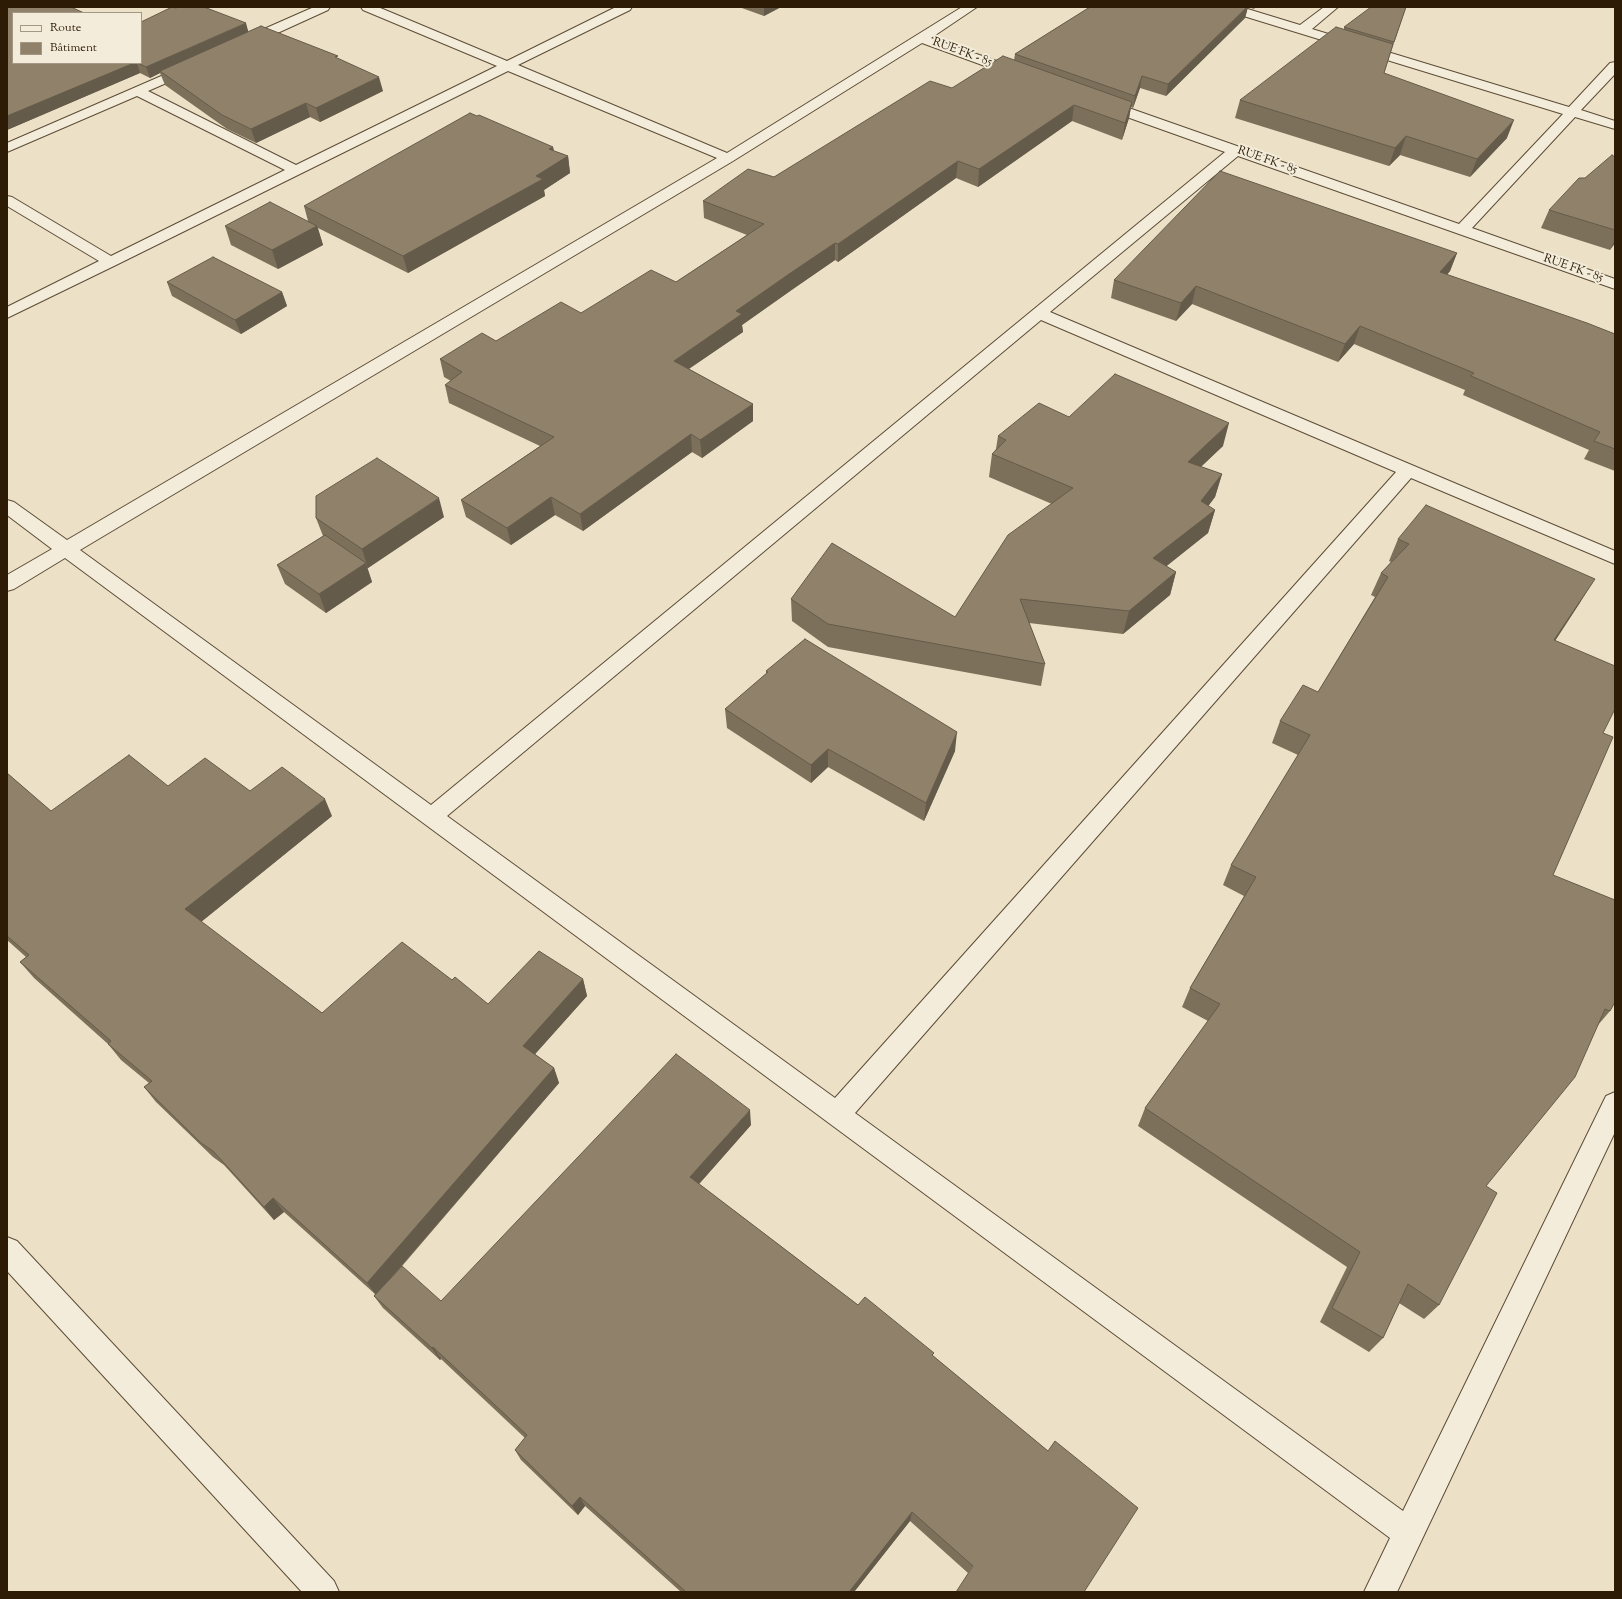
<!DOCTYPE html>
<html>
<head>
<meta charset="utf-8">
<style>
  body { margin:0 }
  #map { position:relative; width:1622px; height:1599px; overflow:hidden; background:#ece1c6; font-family:"Sorts Mill Goudy",serif }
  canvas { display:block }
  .frame { position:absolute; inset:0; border:8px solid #2d1b06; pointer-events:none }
  .legend { position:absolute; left:12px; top:12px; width:130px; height:52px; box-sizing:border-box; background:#f3ecda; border:1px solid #a49885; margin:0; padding:5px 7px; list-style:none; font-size:12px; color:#2d1b06 }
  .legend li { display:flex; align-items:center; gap:8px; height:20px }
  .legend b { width:20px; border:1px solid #a49885 }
</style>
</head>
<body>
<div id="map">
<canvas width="1622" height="1599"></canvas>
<div class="frame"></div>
<ul class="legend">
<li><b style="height:5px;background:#f3ecda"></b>Route</li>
<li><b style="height:11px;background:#90826a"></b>Bâtiment</li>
</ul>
</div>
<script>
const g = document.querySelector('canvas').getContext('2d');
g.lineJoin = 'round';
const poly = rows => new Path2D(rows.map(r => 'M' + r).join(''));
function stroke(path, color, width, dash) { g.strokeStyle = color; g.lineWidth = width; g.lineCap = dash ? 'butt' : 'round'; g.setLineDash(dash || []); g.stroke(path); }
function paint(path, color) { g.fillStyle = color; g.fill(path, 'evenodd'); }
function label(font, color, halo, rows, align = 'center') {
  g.font = font + ' "Sorts Mill Goudy",serif'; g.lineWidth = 4; g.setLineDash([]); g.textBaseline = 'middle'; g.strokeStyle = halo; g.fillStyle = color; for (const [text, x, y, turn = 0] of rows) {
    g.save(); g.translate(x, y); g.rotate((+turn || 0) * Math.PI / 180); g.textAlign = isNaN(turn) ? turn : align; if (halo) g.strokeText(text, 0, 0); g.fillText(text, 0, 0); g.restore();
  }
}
const street = poly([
  [314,7,330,7,328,10,249,46,239,46,238,43,239,40,314,7],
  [361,7,378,7,507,61,616,7,632,7,630,10,518,65,727,153,962,7,977,7,931,38,1025,71,1027,74,1025,77,1015,77,922,43,733,161,80,550,431,805,1225,152,1096,106,1094,103,1096,100,1106,100,1459,224,1563,114,1224,10,1222,7,1241,7,1300,25,1324,7,1338,7,1312,29,1569,107,1610,63,1615,62,1615,74,1581,110,1615,121,1615,129,1575,117,1472,228,1615,279,1615,289,1238,156,1050,312,1615,551,1615,564,1411,478,855,1113,1403,1511,1606,1096,1615,1092,1615,1132,1397,1592,1364,1592,1390,1538,65,558,14,589,7,591,7,575,52,549,7,515,7,500,14,502,67,540,717,158,508,71,116,265,7,318,7,307,99,261,7,206,7,196,12,197,111,256,285,170,137,96,7,152,7,143,189,64,194,65,196,68,194,71,148,91,296,165,497,66,363,10,361,7],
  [1041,320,1396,472,835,1098,447,816,1041,320],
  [7,1237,17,1241,334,1581,339,1592,302,1592,7,1271,7,1237]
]);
stroke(street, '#5d4c36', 2);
paint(street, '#f3ecda');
paint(poly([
  [7,7,13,63,141,63,249,32,338,59,383,91,320,122,310,117,256,143,227,129,165,85,160,73,150,78,140,73,7,130],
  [739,7,781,7,764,16],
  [1090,7,1256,7,1254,9,1248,7,1245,18,1166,96,1140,88,1133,108,1131,107,1129,118,1122,140,1072,121,978,187,956,178,838,262,835,260,793,289,742,325,743,332,689,369,753,404,753,421,702,458,692,452,583,531,555,515,511,545,466,517,461,500,540,446,449,403,445,385,451,381,444,377,440,359,676,282,747,235,704,218,703,201,774,177,952,88,1014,60,1015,54],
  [1406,7,1384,73,1507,138,1470,177,1400,155,1389,166,1235,118,1240,100,1344,29,1344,27],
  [553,147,554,151,568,156,570,173,544,190,545,196,408,273,318,228,323,245,278,269,231,245,225,226,308,221,304,206],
  [1615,157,1615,243,1610,250,1541,228,1549,210,1585,178],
  [1457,253,1450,271,1447,275,1615,334,1615,471,1584,459,1589,450,1463,395,1465,390,1354,344,1338,362,1192,304,1176,321,1111,298,1114,280],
  [167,282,282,292,287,306,241,334,172,296],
  [1069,417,1223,446,1200,467,1222,474,1215,497,1208,506,1215,510,1208,533,1166,566,1176,572,1170,595,1123,634,1029,623,1045,664,1041,686,828,647,792,621,791,599,955,617,1052,504,989,477,992,454,996,449,998,436],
  [444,517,368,568,367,568,372,582,326,613,285,584,277,565,323,536,316,518],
  [1398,539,1581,601,1555,641,1603,733,1553,875,1610,1011,1598,1025,1486,1186,1439,1305,1424,1319,1399,1303,1383,1338,1369,1352,1320,1322,1347,1267,1138,1126,1145,1108,1208,1021,1182,1007,1190,988,1244,896,1223,885,1231,865,1298,755,1272,743,1280,721,1318,692,1375,597,1371,595,1381,573,1391,562,1389,561],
  [766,671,955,751,924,821,828,767,811,783,727,728,725,709,766,674],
  [7,773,51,811,168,786,250,791,332,816,201,922,322,1013,452,980,488,1004,583,979,587,996,535,1054,554,1068,559,1083,397,1272,441,1301,751,1125,699,1184,858,1305,933,1356,1048,1451,968,1573,910,1521,854,1592,681,1592,585,1506,578,1515,521,1460,515,1450,525,1438,441,1359,440,1360,383,1308,374,1296,375,1294,284,1212,274,1220,224,1165,213,1157,156,1102,144,1087,149,1083,121,1060,108,1044,34,978,20,962,26,957,7,940]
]), '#7c705b');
paint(poly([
  [764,7,781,7,764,16],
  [1248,7,1245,18,1166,96,1168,84],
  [246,23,249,34,160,71,160,73,150,78,146,67],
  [134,63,137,63,140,73,7,130,7,116],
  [1142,76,1140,88,1133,108,1135,96],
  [379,77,383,91,320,122,316,108],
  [1132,102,1129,118,1122,140,1125,123],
  [306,103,310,117,256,143,251,129],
  [1074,105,1072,121,978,187,979,169],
  [1514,120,1507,138,1470,177,1477,159],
  [1406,136,1400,155,1389,166,1395,148],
  [553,147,556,164,549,149],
  [568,156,570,173,544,190,545,196,408,273,403,256,536,176],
  [958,161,956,178,838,262,838,244],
  [317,226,323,245,278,269,272,250],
  [1615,239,1615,243,1610,250],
  [835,243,835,260,793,289,742,325,743,332,675,378,674,361,736,311,792,272],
  [1457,253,1450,271,1433,290,1440,272],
  [1196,286,1192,304,1176,321,1181,303],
  [282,292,287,306,241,334,235,320],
  [1360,326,1354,344,1338,362,1345,344],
  [753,404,753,421,702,458,700,440],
  [1229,423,1223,446,1182,485,1188,462],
  [691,434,692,452,583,531,580,514],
  [1222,474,1215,497,1195,524,1201,501],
  [551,497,555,515,511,545,507,528],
  [439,498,444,517,368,568,362,549],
  [1215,510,1208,533,1148,581,1153,558],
  [366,563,372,582,326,613,319,594],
  [1176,572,1170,595,1123,634,1129,611],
  [1595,579,1581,601,1541,662,1554,640],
  [957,732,955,751,924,821,926,803],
  [828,749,828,767,811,783,811,765],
  [325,799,332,816,196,926,185,909],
  [583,979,587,996,528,1062,523,1046],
  [554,1068,559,1083,376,1295,367,1283],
  [750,1110,751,1125,692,1192,690,1177],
  [273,1198,284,1212,274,1220,264,1207],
  [433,1347,441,1359,440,1360,432,1348],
  [580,1497,585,1506,578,1515,572,1506],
  [912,1512,910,1521,854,1592,849,1592]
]), '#655b4a');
const building = poly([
  [7,7,71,7,84,13,13,13,13,63,134,63,7,116,7,7],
  [172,7,176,8,178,7,204,7,246,23,146,67,138,63,141,63,141,22,172,7],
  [1090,7,1247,7,1168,84,1142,76,1135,96,1015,54,1090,7],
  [1371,7,1406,7,1394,42,1344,27,1371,7],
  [261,26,338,56,335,57,379,77,316,108,306,103,251,129,222,115,160,71,261,26],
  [1336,27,1393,44,1384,73,1514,120,1477,159,1406,136,1395,148,1240,100,1336,27],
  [1003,56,1132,102,1125,123,1074,105,979,169,958,161,838,244,835,243,792,272,736,311,742,314,674,361,753,404,700,440,691,434,580,514,551,497,507,528,461,500,554,437,445,385,462,372,440,359,482,333,496,341,561,302,581,313,651,270,676,282,764,224,703,201,748,169,774,177,930,81,952,88,1003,56],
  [470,113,477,116,479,115,553,147,549,149,568,156,536,176,543,179,403,256,304,206,470,113],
  [1612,155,1615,157,1615,230,1549,210,1579,178,1585,178,1612,155],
  [1220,171,1457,253,1440,272,1587,323,1615,334,1615,449,1594,441,1600,432,1471,376,1474,373,1360,326,1345,344,1196,286,1181,303,1114,280,1220,171],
  [270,202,317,226,272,250,225,226,270,202],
  [213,257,282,292,235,320,167,282,213,257],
  [1115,374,1229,423,1188,462,1222,474,1201,501,1215,510,1153,558,1176,572,1129,611,1020,599,1045,664,828,624,791,599,832,543,955,617,1008,535,1073,488,992,454,1006,440,998,436,1039,403,1069,417,1115,374],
  [377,458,439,498,362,549,316,518,316,496,377,458],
  [1426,505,1595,579,1554,640,1615,666,1615,709,1603,733,1613,737,1553,875,1615,900,1615,1002,1610,1011,1605,1009,1575,1077,1486,1186,1497,1193,1439,1305,1408,1284,1383,1338,1332,1308,1360,1252,1145,1108,1220,1004,1190,988,1256,877,1231,865,1310,735,1280,721,1303,685,1318,692,1388,577,1381,573,1409,544,1398,539,1426,505],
  [325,535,366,563,319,594,277,565,325,535],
  [805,639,957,732,926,803,828,749,811,765,725,709,768,672,766,671,805,639],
  [129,755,168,786,205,758,250,791,282,767,325,799,185,909,322,1013,402,942,452,980,455,977,488,1004,539,951,583,979,523,1046,554,1068,367,1283,273,1198,264,1207,213,1151,201,1143,144,1087,152,1081,108,1044,111,1041,20,962,29,955,7,936,7,773,51,811,129,755],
  [676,1054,750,1110,690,1177,858,1305,865,1297,934,1353,932,1355,1048,1451,1055,1441,1138,1508,1084,1592,956,1592,973,1566,912,1512,849,1592,686,1592,580,1497,572,1506,515,1450,527,1435,433,1347,432,1348,374,1296,402,1266,441,1301,676,1054]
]);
paint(building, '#90826a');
stroke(building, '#655b4a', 1);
label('12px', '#2d1b06', '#f3ecda', [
  ["RUE FK - 85",962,53,20],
  ["RUE FK - 85",1267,161,19],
  ["RUE FK - 85",1573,269,19]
]);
</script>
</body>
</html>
